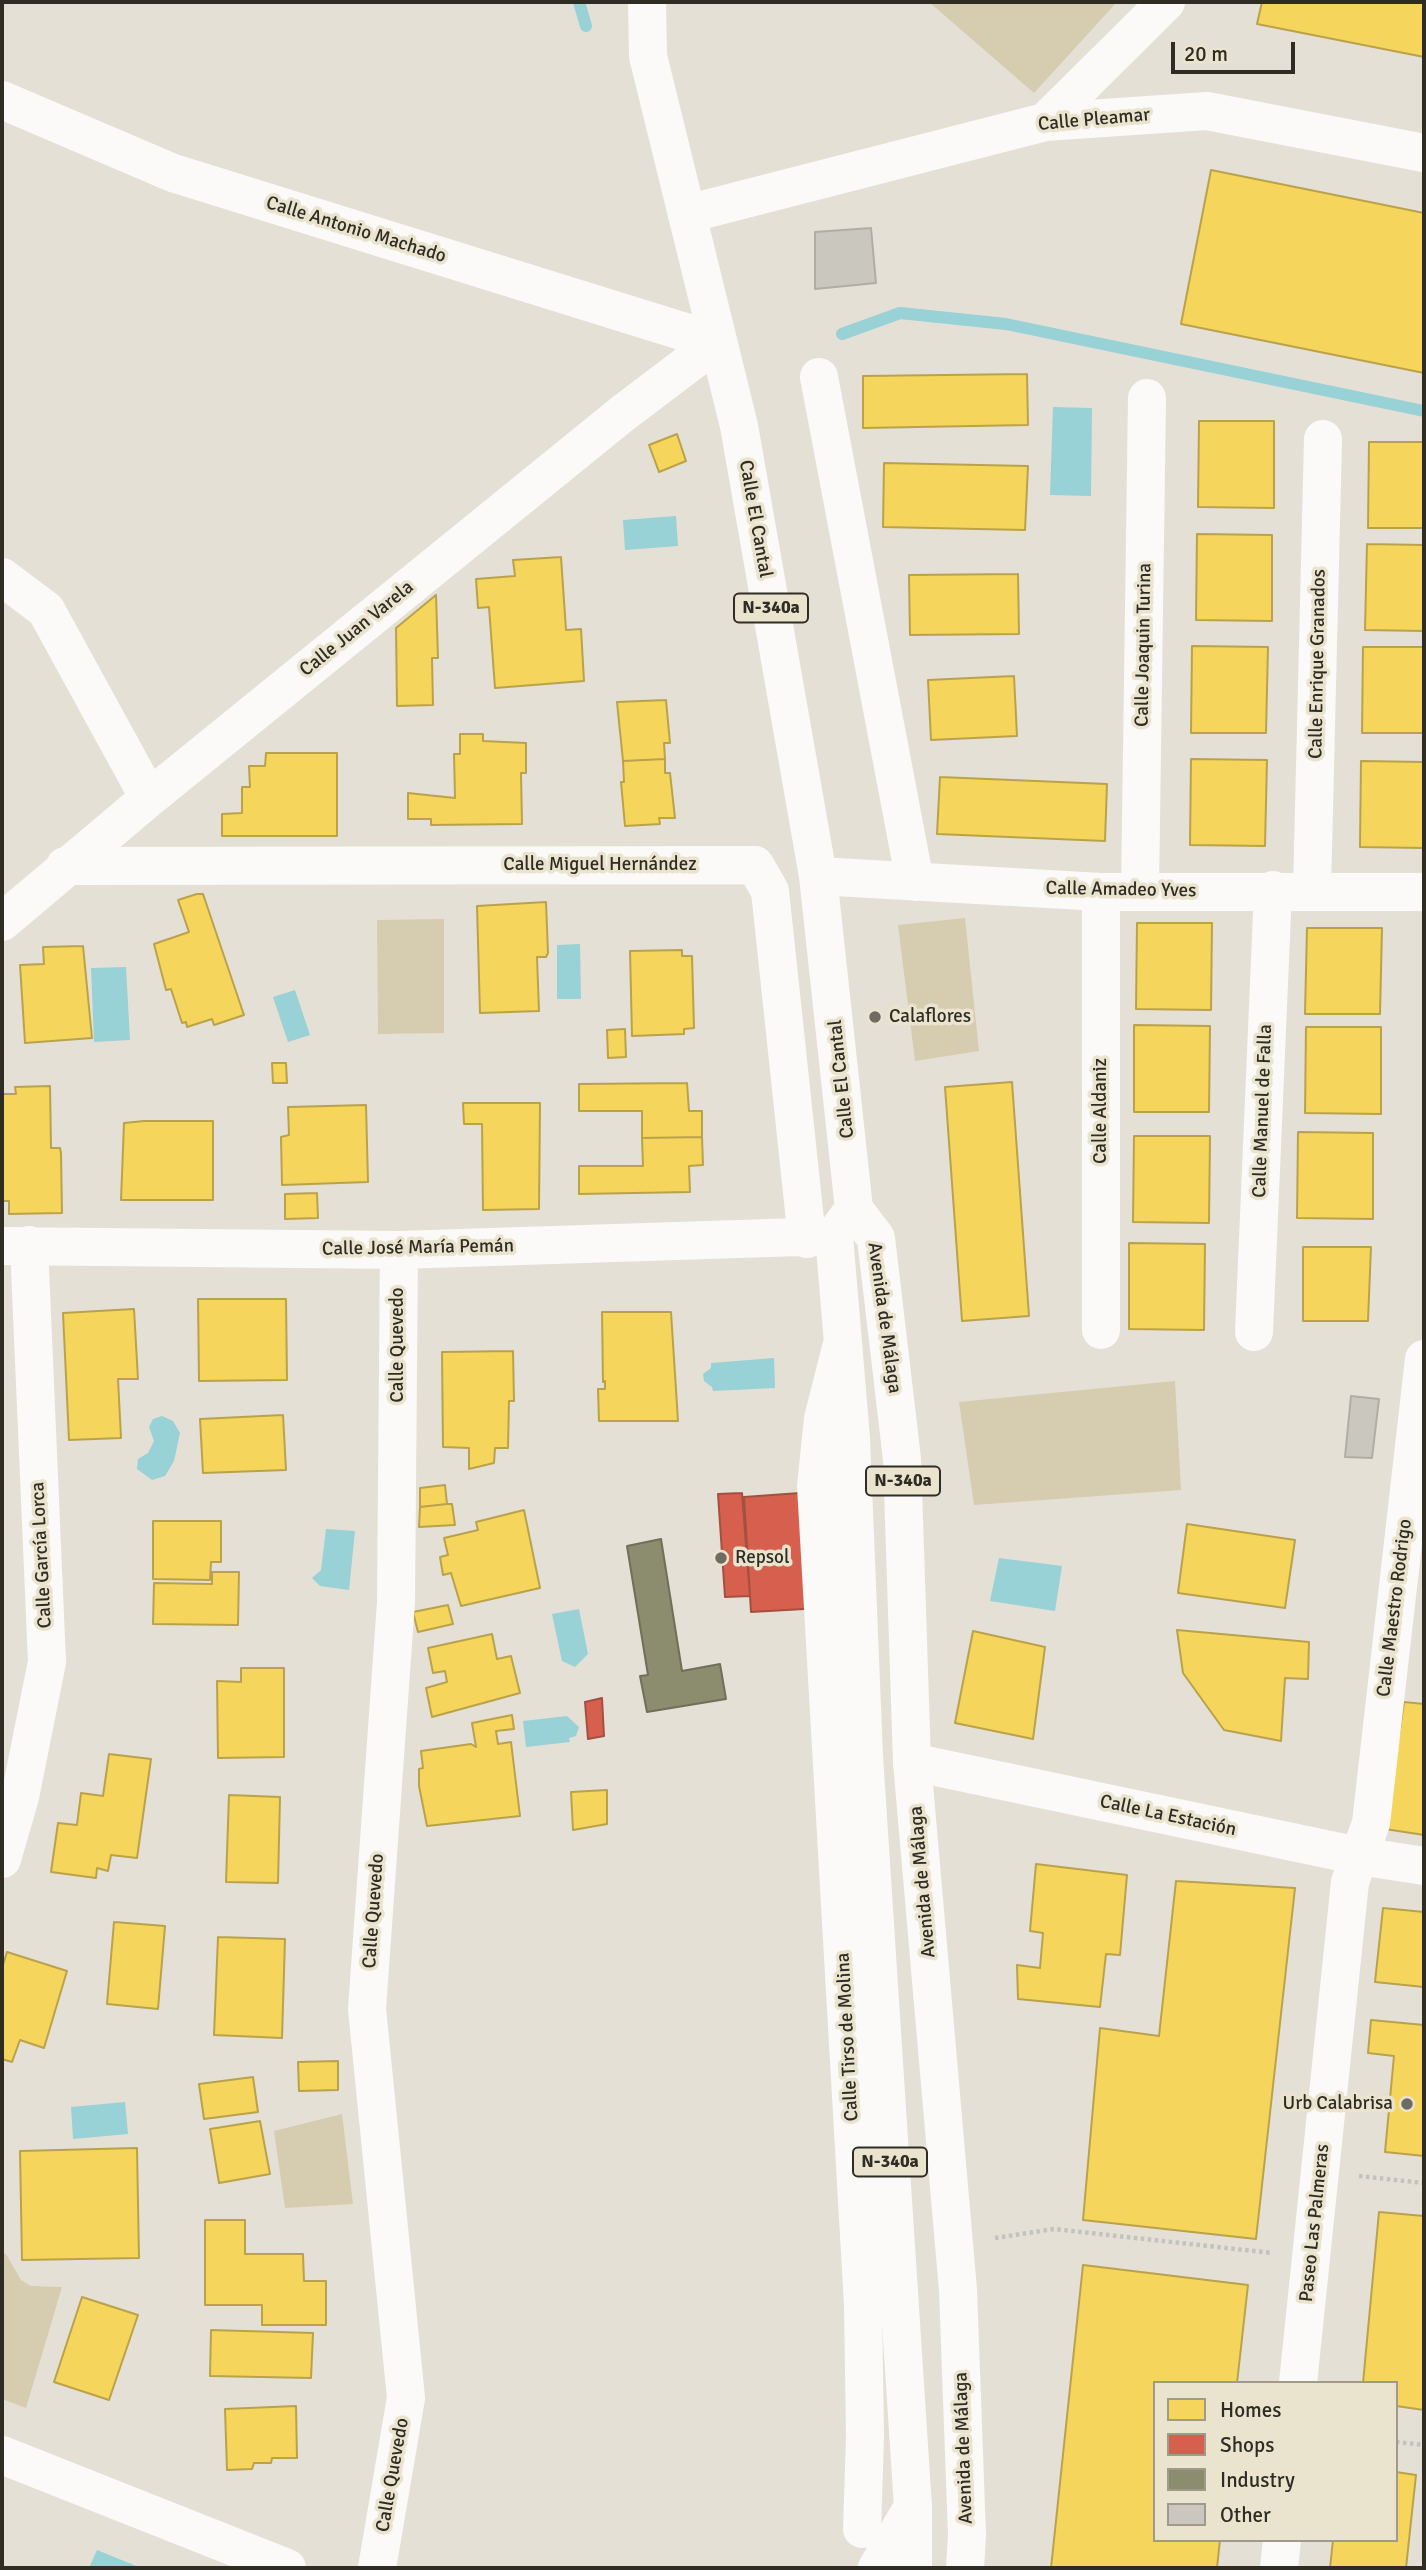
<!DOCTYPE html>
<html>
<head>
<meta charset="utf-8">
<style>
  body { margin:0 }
  #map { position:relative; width:1426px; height:2570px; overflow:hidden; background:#e4e0d5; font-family:Signika,sans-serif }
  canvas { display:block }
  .frame { position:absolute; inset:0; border:4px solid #2f2c24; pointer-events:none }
  .legend { position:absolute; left:1153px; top:2381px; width:245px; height:161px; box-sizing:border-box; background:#eae4cf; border:2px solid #9f9a8b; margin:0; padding:9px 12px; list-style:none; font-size:21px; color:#2f2c24 }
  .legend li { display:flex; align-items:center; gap:14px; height:35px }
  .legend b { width:35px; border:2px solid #9f9a8b }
  .scale { position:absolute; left:1171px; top:42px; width:124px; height:32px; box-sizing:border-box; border:4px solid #2f2c24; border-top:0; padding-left:9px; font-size:21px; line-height:24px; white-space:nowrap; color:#2f2c24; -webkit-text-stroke:5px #eae4cf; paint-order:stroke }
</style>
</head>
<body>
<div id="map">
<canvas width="1426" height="2570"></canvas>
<div class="frame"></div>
<ul class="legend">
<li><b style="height:19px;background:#f6d55c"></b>Homes</li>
<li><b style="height:19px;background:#d6604d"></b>Shops</li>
<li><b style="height:19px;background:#8c8c6e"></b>Industry</li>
<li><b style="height:19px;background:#cac7be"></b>Other</li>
</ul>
<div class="scale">20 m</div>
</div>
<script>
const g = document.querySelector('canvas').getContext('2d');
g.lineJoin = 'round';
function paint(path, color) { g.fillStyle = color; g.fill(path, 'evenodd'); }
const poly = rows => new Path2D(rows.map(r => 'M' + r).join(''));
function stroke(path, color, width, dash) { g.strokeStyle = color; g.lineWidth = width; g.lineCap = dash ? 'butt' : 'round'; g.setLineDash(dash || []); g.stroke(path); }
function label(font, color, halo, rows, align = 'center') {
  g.font = font + ' Signika,sans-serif'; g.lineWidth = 7; g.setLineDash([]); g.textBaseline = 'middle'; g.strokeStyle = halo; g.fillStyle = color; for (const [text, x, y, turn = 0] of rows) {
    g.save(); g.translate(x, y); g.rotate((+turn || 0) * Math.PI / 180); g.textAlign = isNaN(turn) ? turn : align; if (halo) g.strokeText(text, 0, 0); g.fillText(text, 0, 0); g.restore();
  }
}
paint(poly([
  [929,2,1117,2,1034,93],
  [965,918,979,1051,915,1061,898,925],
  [444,919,444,1033,378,1034,377,920],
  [1175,1381,1181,1490,974,1505,959,1402],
  [342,2114,353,2204,285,2208,274,2131],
  [2,2253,6,2254,21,2280,31,2286,62,2287,26,2408,2,2399]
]), '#d6ccb0');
paint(poly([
  [1053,407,1092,408,1091,496,1050,495],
  [676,516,678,546,625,550,623,520],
  [580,944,581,999,557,999,557,945],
  [126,967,130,1040,94,1042,91,968],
  [295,990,310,1035,288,1042,273,997],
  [774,1358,775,1388,713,1391,712,1387,704,1381,703,1374,711,1368,711,1363],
  [162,1416,173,1421,180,1433,174,1461,165,1476,152,1480,137,1469,138,1459,148,1453,154,1441,149,1427,153,1419],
  [326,1529,355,1531,349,1590,320,1586,312,1578,321,1570],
  [999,1558,1062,1566,1055,1611,990,1601],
  [579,1609,588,1654,575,1667,562,1661,552,1614],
  [567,1716,579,1727,576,1736,569,1738,570,1742,526,1747,523,1721],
  [125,2102,128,2134,73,2139,71,2107],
  [97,2550,141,2568,89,2568]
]), '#98d1d6');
const homes = poly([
  [1262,2,1424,2,1424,57,1257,24,1262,2],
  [1211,170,1424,213,1424,373,1181,324,1211,170],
  [1027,374,1028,425,863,428,863,376,1027,374],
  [1199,421,1274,421,1274,508,1198,507,1199,421],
  [677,434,686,461,659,472,649,445,677,434],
  [1369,442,1424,442,1424,528,1368,528,1369,442],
  [884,463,1028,466,1025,530,883,527,884,463],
  [1197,534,1272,535,1272,621,1196,620,1197,534],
  [1367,544,1424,545,1424,631,1365,630,1367,544],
  [561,557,566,630,581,629,584,681,495,688,489,607,478,608,476,579,515,576,513,560,561,557],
  [1018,574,1019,634,910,635,909,575,1018,574],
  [436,595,438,658,432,658,433,705,397,706,396,628,436,595],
  [1192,646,1268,647,1266,733,1191,733,1192,646],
  [1363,647,1424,647,1424,733,1362,733,1363,647],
  [1014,676,1017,736,931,740,928,680,1014,676],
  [666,700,670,743,664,743,665,759,623,761,617,702,666,700],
  [460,734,483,734,483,741,526,743,526,773,521,773,522,824,431,825,431,819,408,819,408,793,455,798,454,754,460,754,460,734],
  [266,753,337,753,337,836,222,836,222,814,242,813,242,787,250,787,249,766,265,766,266,753],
  [665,759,665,773,670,773,675,818,659,818,660,824,625,826,621,782,624,782,623,761,665,759],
  [1191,759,1267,760,1265,846,1190,845,1191,759],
  [1361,761,1424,762,1424,848,1360,847,1361,761],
  [940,777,1107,784,1105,841,937,834,940,777],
  [197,894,203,894,244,1015,214,1025,212,1019,187,1027,186,1022,182,1023,171,989,166,990,154,944,189,932,178,900,197,894],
  [546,902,548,953,546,957,537,957,539,1011,480,1013,477,906,546,902],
  [1137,923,1212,923,1211,1010,1136,1009,1137,923],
  [1307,928,1382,928,1380,1014,1305,1014,1307,928],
  [83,946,92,1038,25,1043,20,965,44,964,43,947,83,946],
  [682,950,682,956,692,956,694,1028,684,1029,684,1034,632,1036,630,951,682,950],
  [1134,1025,1210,1026,1209,1112,1134,1112,1134,1025],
  [1306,1027,1381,1027,1381,1114,1305,1113,1306,1027],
  [625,1029,626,1057,608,1058,607,1030,625,1029],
  [272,1063,286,1063,287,1083,273,1083,272,1063],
  [1012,1082,1029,1316,962,1321,945,1087,1012,1082],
  [687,1083,689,1111,702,1111,702,1137,642,1138,642,1111,579,1111,579,1084,687,1083],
  [50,1086,51,1148,60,1148,61,1153,62,1213,9,1214,9,1201,3,1201,2,1094,16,1094,15,1087,50,1086],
  [463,1103,540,1103,539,1209,483,1210,482,1124,464,1124,463,1103],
  [366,1105,368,1182,282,1185,281,1137,289,1135,288,1107,366,1105],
  [144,1121,213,1121,213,1200,121,1200,124,1123,144,1121],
  [1298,1132,1373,1133,1373,1219,1297,1218,1298,1132],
  [1134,1136,1210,1136,1209,1223,1133,1222,1134,1136],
  [702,1137,703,1165,689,1166,690,1192,579,1194,579,1166,643,1166,642,1138,702,1137],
  [317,1193,318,1218,285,1219,285,1194,317,1193],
  [1129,1243,1205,1244,1204,1330,1129,1329,1129,1243],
  [1303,1247,1371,1247,1368,1321,1303,1321,1303,1247],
  [198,1299,286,1299,287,1380,199,1381,198,1299],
  [134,1309,138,1379,118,1379,121,1438,69,1440,63,1313,134,1309],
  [602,1312,671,1312,678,1421,599,1421,598,1389,605,1389,605,1381,603,1382,602,1312],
  [513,1351,514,1401,509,1401,508,1448,495,1448,494,1463,469,1469,469,1448,443,1447,442,1352,513,1351],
  [283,1415,286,1470,203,1473,200,1419,283,1415],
  [445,1485,447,1504,420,1507,420,1488,445,1485],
  [447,1504,452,1504,455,1525,419,1527,420,1507,447,1504],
  [524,1510,540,1588,461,1606,451,1573,443,1575,440,1557,448,1555,444,1538,478,1530,476,1522,524,1510],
  [153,1521,221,1521,221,1562,211,1562,210,1580,153,1579,153,1521],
  [1187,1524,1295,1540,1285,1608,1178,1593,1187,1524],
  [212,1572,239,1572,238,1625,153,1624,154,1583,212,1584,212,1572],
  [448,1605,453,1624,418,1632,413,1612,448,1605],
  [1177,1630,1309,1642,1308,1679,1285,1678,1281,1741,1224,1730,1183,1673,1177,1630],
  [973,1631,1045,1647,1033,1739,955,1723,973,1631],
  [492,1634,497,1659,511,1656,520,1693,432,1717,426,1688,447,1682,445,1671,433,1673,428,1648,492,1634],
  [241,1668,284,1668,284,1757,218,1758,217,1681,241,1682,241,1668],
  [1404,1702,1424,1704,1424,1835,1385,1829,1404,1702],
  [512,1715,514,1729,496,1731,498,1744,511,1742,520,1816,427,1826,419,1786,419,1769,423,1768,421,1751,471,1744,476,1747,472,1723,512,1715],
  [109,1754,151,1759,137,1858,111,1855,108,1871,97,1868,96,1878,51,1872,58,1823,77,1825,81,1793,103,1796,109,1754],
  [607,1790,607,1824,573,1830,571,1792,607,1790],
  [229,1795,280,1797,278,1883,226,1882,229,1795],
  [1036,1864,1127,1875,1120,1955,1106,1954,1100,2007,1018,1999,1017,1965,1040,1968,1043,1933,1030,1931,1036,1864],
  [1176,1881,1295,1888,1256,2239,1083,2220,1100,2028,1159,2036,1176,1881],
  [1383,1908,1424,1912,1424,1987,1375,1982,1383,1908],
  [114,1922,165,1926,158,2009,107,2004,114,1922],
  [218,1937,285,1939,282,2038,214,2035,218,1937],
  [7,1952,67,1971,44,2048,20,2040,12,2062,2,2059,2,1968,7,1952],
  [1371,2020,1424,2025,1424,2156,1385,2152,1394,2056,1368,2053,1371,2020],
  [338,2061,338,2090,299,2091,298,2062,338,2061],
  [253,2077,258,2112,204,2119,199,2084,253,2077],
  [260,2121,270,2174,219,2183,210,2129,260,2121],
  [137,2148,139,2258,22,2260,20,2151,137,2148],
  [1379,2212,1424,2216,1424,2410,1396,2406,1396,2383,1363,2383,1379,2212],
  [205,2220,245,2220,245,2254,303,2254,304,2281,326,2281,326,2325,262,2325,262,2305,205,2305,205,2220],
  [1083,2265,1248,2285,1237,2383,1155,2383,1155,2540,1220,2540,1217,2568,1051,2568,1083,2265],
  [82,2297,138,2315,109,2400,54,2382,82,2297],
  [211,2330,313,2333,311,2378,210,2376,211,2330],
  [296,2406,297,2458,272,2458,271,2463,254,2463,252,2469,227,2470,225,2409,296,2406],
  [1396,2472,1416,2475,1406,2568,1330,2568,1333,2540,1396,2540,1396,2472]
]);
paint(homes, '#f6d55c');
stroke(homes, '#baa24b', 2);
const shops = poly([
  [814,1492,822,1608,751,1612,744,1497,814,1492],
  [742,1493,750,1596,725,1597,718,1494,742,1493],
  [602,1698,604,1736,588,1739,585,1702,602,1698]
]);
paint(shops, '#d6604d');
stroke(shops, '#a45041', 2);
const industry = poly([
  [661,1539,682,1671,720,1664,726,1699,647,1712,640,1676,648,1675,627,1546,661,1539]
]);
paint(industry, '#8c8c6e');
stroke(industry, '#706f58', 2);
stroke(poly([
  [579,2,586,26],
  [842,334,900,313,1006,324,1424,411]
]), '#98d1d6', 12);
const building = poly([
  [871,228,876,283,815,289,815,232,871,228],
  [1351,1396,1379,1399,1372,1458,1345,1457,1351,1396]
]);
paint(building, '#cac7be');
stroke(building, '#b0ada5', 2);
stroke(poly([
  [1359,2176,1424,2183],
  [995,2238,1054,2229,1272,2253],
  [1396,2442,1424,2445]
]), '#c2c2be', 4.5, [3.5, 3.5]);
stroke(poly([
  [2,100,173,173,717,342],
  [1045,122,1166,2],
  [687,214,1045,122,1207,111,1424,153],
  [819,377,915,882],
  [2,577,46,610,149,798],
  [65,866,755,865,770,891,807,1239],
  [818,876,1101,892,1424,892],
  [1312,890,1323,439],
  [1140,892,1147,398],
  [2,922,149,798,622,414,717,342],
  [2,1246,399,1250,831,1236],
  [1101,1330,1101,892],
  [1254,1332,1273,890],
  [841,1348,823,1419,816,1486,863,2305,865,2437,862,2529],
  [912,1762,1359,1856,1424,1866],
  [2,1859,20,1797,47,1662,29,1245],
  [1298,2383,1350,1882,1371,1823,1424,1359],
  [2,2455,287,2568],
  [377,2568,406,2398,367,2009,396,1602,399,1250],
  [877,2568,913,2507],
  [1279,2568,1282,2540]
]), '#fbfaf9', 38);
stroke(poly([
  [647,2,648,56,739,426,818,876,854,1209],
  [854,1209,876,1238,902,1459,912,1762,958,2290,967,2535,965,2568],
  [854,1209,834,1236,851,1438,864,1756,913,2507,913,2568]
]), '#fbfaf9', 38);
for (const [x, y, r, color] of [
  [875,1017,7,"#6e6b62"],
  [721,1558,7,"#6e6b62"],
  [1407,2104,7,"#6e6b62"]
]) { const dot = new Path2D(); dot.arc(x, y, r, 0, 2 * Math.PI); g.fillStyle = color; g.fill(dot); stroke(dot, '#eae4cf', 2.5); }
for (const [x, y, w] of [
  [771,608,74],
  [903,1481,74],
  [890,2162,74]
]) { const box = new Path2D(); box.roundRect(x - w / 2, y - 14.5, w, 29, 5); g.fillStyle = '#eae4cf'; g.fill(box); stroke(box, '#2f2c24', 2); }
label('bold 18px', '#2f2c24', null, [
  ["N-340a",771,608],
  ["N-340a",903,1481],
  ["N-340a",890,2162]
]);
label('19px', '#2f2c24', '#eae4cf', [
  ["Calle Pleamar",1094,120,-5],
  ["Calle Antonio Machado",356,230,17],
  ["Calle El Cantal",755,519,80],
  ["Calle Juan Varela",357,629,-39],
  ["Calle Joaquin Turina",1144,645,-89],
  ["Calle Enrique Granados",1318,664,-89],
  ["Calle Miguel Hernández",600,865],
  ["Calle Amadeo Yves",1121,890,1],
  ["Calle El Cantal",842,1079,-96],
  ["Calle Aldaniz",1101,1111,-90],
  ["Calle Manuel de Falla",1263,1111,-88],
  ["Calle José María Pemán",418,1248,-1],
  ["Avenida de Málaga",884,1318,82],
  ["Calle Quevedo",398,1345,-90],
  ["Calle García Lorca",42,1555,-93],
  ["Calle Maestro Rodrigo",1395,1608,-83],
  ["Calle La Estación",1168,1816,12],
  ["Avenida de Málaga",923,1882,-95],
  ["Calle Quevedo",374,1911,-86],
  ["Calle Tirso de Molina",848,2037,-93],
  ["Paseo Las Palmeras",1315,2223,-84],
  ["Avenida de Málaga",964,2448,-92],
  ["Calle Quevedo",393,2475,-80]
]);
label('19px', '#2f2c24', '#eae4cf', [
  ["Calaflores",889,1017],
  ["Repsol",735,1558],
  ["Urb Calabrisa",1393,2104,"right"]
], 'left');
</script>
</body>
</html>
